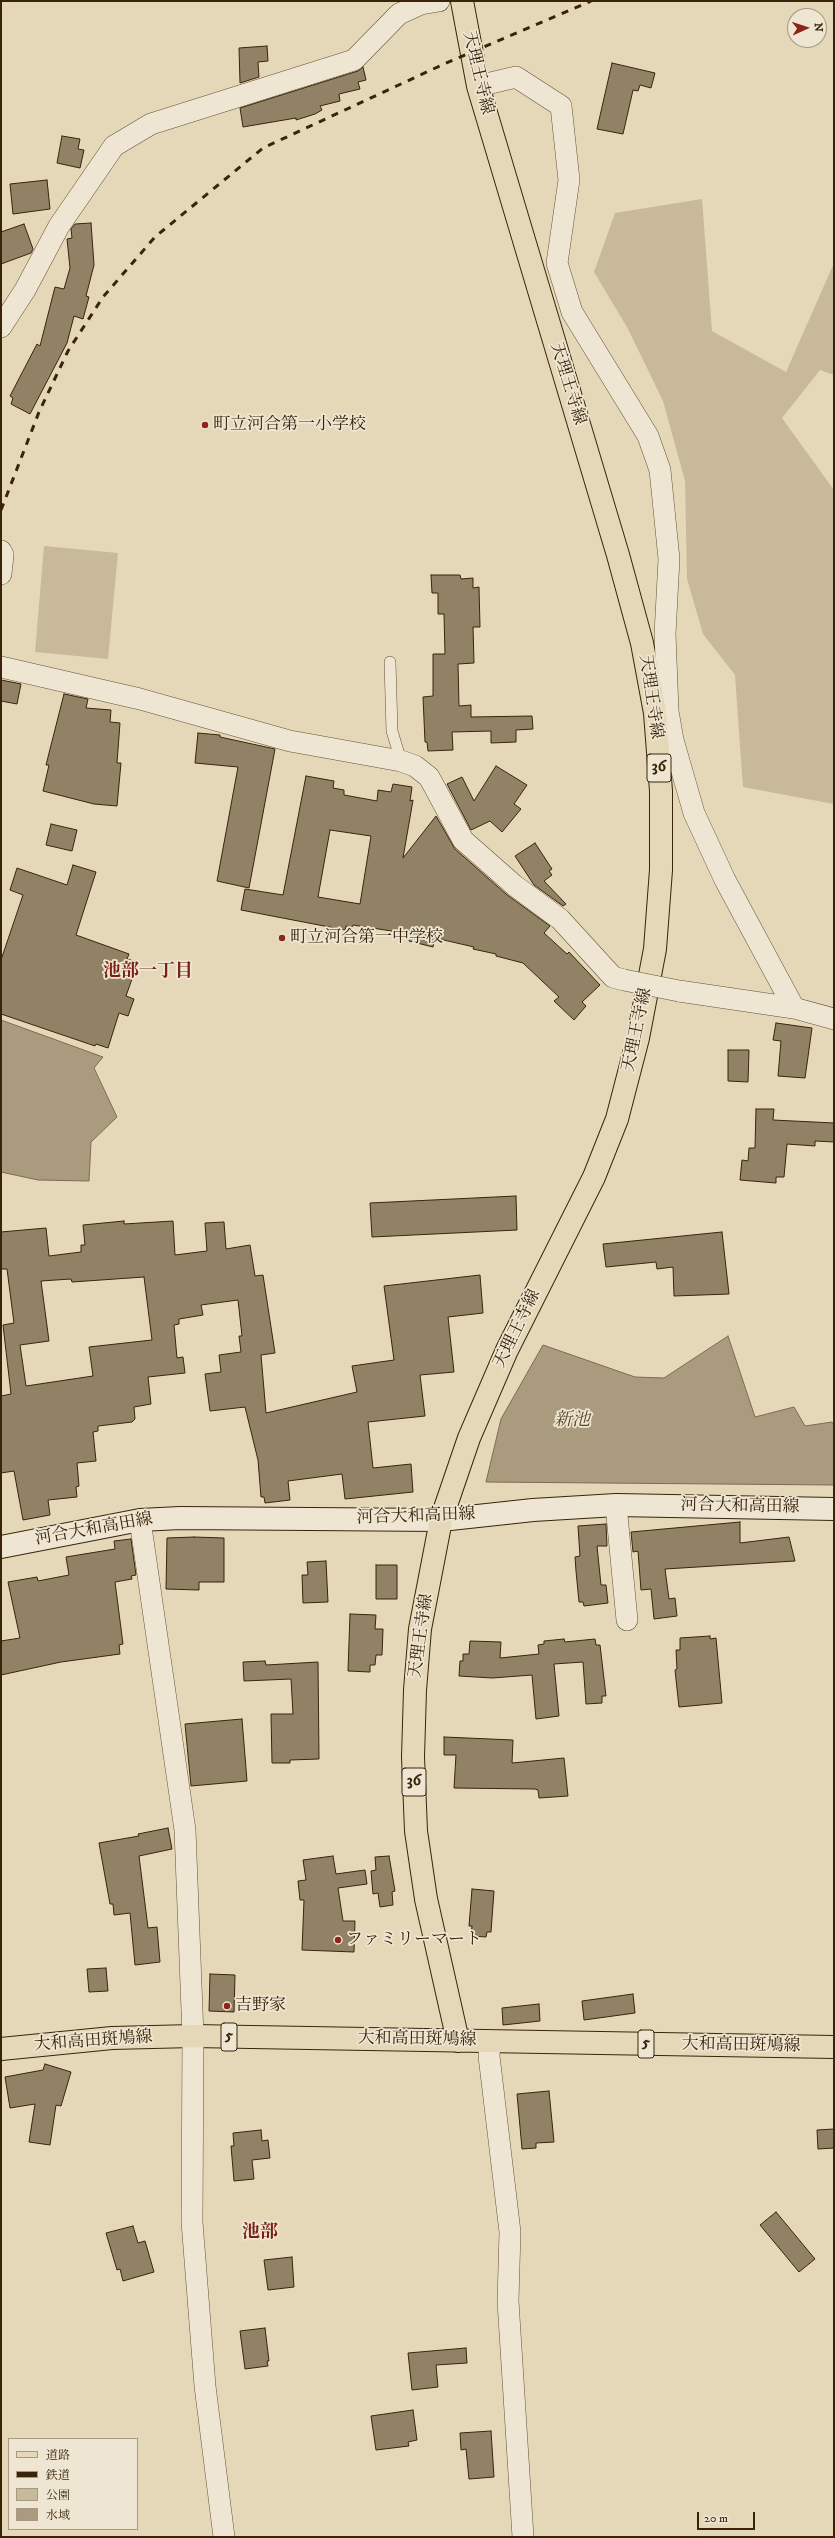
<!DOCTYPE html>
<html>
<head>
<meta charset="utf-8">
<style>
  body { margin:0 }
  #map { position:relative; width:835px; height:2538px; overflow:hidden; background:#e5d8b9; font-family:"IM FELL DW Pica","Noto Serif JP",serif }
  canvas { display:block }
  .frame { position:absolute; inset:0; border:2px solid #39240a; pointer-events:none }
  .legend { position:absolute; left:8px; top:2438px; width:130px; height:92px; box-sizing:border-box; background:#eee6d2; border:1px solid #a69882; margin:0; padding:5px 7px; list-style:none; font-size:12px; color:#39240a }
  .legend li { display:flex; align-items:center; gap:8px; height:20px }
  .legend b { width:20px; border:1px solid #a69882 }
  .north { position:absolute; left:787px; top:8px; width:40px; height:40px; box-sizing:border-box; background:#eee6d2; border:1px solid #a69882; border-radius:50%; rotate:87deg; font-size:11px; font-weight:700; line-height:16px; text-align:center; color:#39240a }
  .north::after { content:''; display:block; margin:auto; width:14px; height:18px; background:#8f2418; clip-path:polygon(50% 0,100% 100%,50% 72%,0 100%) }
  .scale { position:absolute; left:697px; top:2512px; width:58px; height:18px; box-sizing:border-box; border:2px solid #39240a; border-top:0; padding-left:5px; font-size:12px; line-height:14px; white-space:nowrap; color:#39240a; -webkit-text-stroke:3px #eee6d2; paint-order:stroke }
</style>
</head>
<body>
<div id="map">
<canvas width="835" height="2538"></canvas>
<div class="frame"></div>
<ul class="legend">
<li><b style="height:5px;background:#e5d8b9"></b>道路</li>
<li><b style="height:5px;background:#39240a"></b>鉄道</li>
<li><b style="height:11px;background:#c8b99b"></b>公園</li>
<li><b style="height:11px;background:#ab9b7e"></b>水域</li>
</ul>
<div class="north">N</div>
<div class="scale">20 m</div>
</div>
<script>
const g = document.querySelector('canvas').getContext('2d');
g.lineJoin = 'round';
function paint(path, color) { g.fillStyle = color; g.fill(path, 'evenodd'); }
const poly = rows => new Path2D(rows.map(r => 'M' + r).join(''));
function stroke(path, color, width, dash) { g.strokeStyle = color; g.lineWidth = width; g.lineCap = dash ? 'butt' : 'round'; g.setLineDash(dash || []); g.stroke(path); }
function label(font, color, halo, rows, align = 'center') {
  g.font = font + ' "IM FELL DW Pica","Noto Serif JP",serif'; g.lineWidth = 3.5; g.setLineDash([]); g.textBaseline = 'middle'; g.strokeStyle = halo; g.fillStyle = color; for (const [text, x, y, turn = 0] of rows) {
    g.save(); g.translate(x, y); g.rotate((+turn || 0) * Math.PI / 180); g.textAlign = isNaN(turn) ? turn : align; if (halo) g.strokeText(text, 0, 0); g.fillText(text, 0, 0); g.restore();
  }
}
paint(poly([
  [702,199,712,331,786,372,834,263,834,375,820,370,782,418,834,490,834,804,743,787,735,675,703,634,687,579,685,481,663,401,628,329,594,272,615,213],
  [44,546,118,553,108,659,35,652]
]), '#c8b99b');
const water = poly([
  [1,1020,103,1057,94,1068,117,1117,91,1142,89,1181,38,1180,1,1172,1,1020],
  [728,1336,755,1417,794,1407,805,1426,832,1422,834,1425,834,1485,486,1482,501,1419,543,1345,635,1377,664,1378,728,1336]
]);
paint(water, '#ab9b7e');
stroke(water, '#7d6b50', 1);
const building = poly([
  [267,46,268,61,258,62,259,77,240,83,239,48,267,46],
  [612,63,655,73,651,88,640,85,638,91,633,90,623,134,597,129,612,63],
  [363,67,366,80,358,82,360,89,339,94,340,101,320,106,322,110,315,114,296,120,296,118,243,127,240,108,358,71,363,67],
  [62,136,80,139,78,149,84,150,80,168,57,163,62,136],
  [47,180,50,209,13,214,10,184,47,180],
  [91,223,94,265,86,296,89,297,83,319,74,316,67,343,30,414,11,404,13,398,10,396,37,344,40,346,55,287,64,289,70,268,67,239,72,238,71,229,75,224,91,223],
  [24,224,33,249,31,253,1,264,1,232,24,224],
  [431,575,460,575,461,579,473,578,473,588,479,587,480,627,473,627,474,663,458,664,459,706,471,705,471,717,532,716,533,729,516,730,516,742,491,743,491,731,452,732,453,750,428,751,427,742,425,742,423,697,433,696,433,654,445,654,444,614,438,614,438,593,432,593,431,575],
  [1,680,21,684,17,704,1,701,1,680],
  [64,694,88,699,86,708,111,710,110,722,120,723,117,763,121,763,117,806,94,804,43,791,49,765,46,765,64,694],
  [198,733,220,735,220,737,275,749,249,888,217,881,238,767,195,763,198,733],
  [496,766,527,785,514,804,521,809,502,832,490,821,471,830,447,784,462,777,474,801,496,766],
  [306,776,334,781,333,788,344,790,344,795,377,801,378,790,391,792,393,784,412,787,410,801,413,800,403,858,436,816,455,849,506,894,550,926,544,933,567,954,569,952,600,985,582,1002,586,1006,574,1020,554,1001,559,997,523,963,496,956,496,954,473,949,474,947,435,938,433,947,409,941,411,934,353,925,352,927,346,926,345,930,241,910,245,889,283,895,306,776],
  [330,830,371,836,360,904,318,897,330,830],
  [51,824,77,830,72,851,46,845,51,824],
  [535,843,552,869,549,871,552,875,544,881,566,904,563,906,534,885,515,856,535,843],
  [73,865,96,872,76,935,129,954,127,959,138,962,126,996,134,999,128,1016,119,1013,108,1048,96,1044,95,1046,1,1014,1,960,23,895,10,890,17,868,67,885,73,865],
  [776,1023,812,1028,805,1078,778,1076,781,1041,773,1040,776,1023],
  [728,1050,749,1050,748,1082,728,1081,728,1050],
  [756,1109,774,1109,773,1120,834,1123,834,1142,815,1141,815,1146,787,1144,784,1177,776,1177,776,1183,740,1180,742,1160,748,1161,749,1148,755,1148,756,1109],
  [516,1196,517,1230,372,1237,370,1203,516,1196],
  [124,1221,124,1224,173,1221,175,1255,207,1251,205,1223,224,1222,226,1249,250,1245,255,1276,263,1275,275,1353,261,1355,266,1413,357,1392,352,1366,394,1360,384,1286,480,1275,483,1313,448,1317,454,1372,420,1375,425,1416,368,1422,373,1468,411,1464,413,1492,345,1499,342,1474,288,1481,290,1500,265,1503,264,1497,261,1497,258,1460,245,1407,210,1411,205,1374,221,1372,219,1355,241,1352,239,1336,242,1336,238,1300,201,1305,203,1315,179,1319,179,1324,174,1325,177,1358,183,1357,185,1373,148,1377,151,1404,134,1407,135,1419,132,1422,98,1426,98,1431,93,1432,96,1461,77,1463,79,1486,76,1487,77,1497,48,1500,50,1515,23,1520,14,1471,1,1473,1,1396,11,1394,3,1325,14,1323,7,1269,1,1269,1,1232,46,1228,49,1256,81,1252,81,1245,85,1245,83,1225,124,1221],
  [144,1277,152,1340,89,1347,93,1376,26,1386,20,1345,49,1341,41,1281,71,1279,72,1282,144,1277],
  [722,1232,729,1294,674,1296,673,1267,657,1269,656,1262,606,1267,603,1244,722,1232],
  [740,1522,740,1543,789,1537,795,1561,665,1569,669,1599,675,1598,677,1616,654,1619,651,1589,641,1590,638,1551,633,1552,631,1532,740,1522],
  [606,1524,607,1546,597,1546,601,1585,606,1585,608,1603,584,1606,583,1602,579,1602,576,1571,575,1557,580,1556,578,1526,606,1524],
  [194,1537,224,1538,224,1582,199,1582,199,1590,166,1589,167,1538,194,1537],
  [131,1539,136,1575,131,1576,132,1579,115,1582,123,1644,119,1645,120,1654,61,1662,1,1675,1,1641,20,1638,8,1582,37,1577,38,1581,69,1575,66,1557,115,1549,114,1541,131,1539],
  [326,1561,328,1602,303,1603,302,1575,308,1575,307,1562,326,1561],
  [376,1565,397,1565,397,1599,376,1599,376,1565],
  [350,1614,376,1615,375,1629,383,1629,382,1655,376,1655,375,1665,370,1665,370,1672,348,1671,350,1614],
  [710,1636,710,1639,716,1638,722,1703,679,1707,675,1670,677,1669,676,1650,680,1650,680,1638,710,1636],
  [564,1639,565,1642,595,1639,596,1645,600,1645,606,1696,602,1696,602,1703,586,1704,583,1662,554,1664,559,1716,536,1719,532,1675,492,1678,459,1676,460,1661,463,1661,463,1654,469,1654,470,1641,501,1642,500,1658,539,1654,538,1645,544,1644,544,1641,564,1639],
  [265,1661,266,1665,318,1662,319,1759,290,1760,290,1763,272,1763,271,1714,293,1714,291,1679,244,1681,243,1662,265,1661],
  [242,1719,247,1781,191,1786,185,1724,242,1719],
  [444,1737,513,1740,512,1763,564,1758,568,1796,539,1798,538,1790,535,1789,454,1788,456,1755,444,1755,444,1737],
  [168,1828,172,1849,139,1856,148,1928,157,1927,160,1962,135,1965,130,1913,114,1915,113,1904,110,1904,99,1843,139,1836,138,1834,168,1828],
  [333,1856,336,1874,365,1870,367,1884,338,1888,343,1921,355,1921,354,1952,302,1950,304,1900,300,1900,298,1881,306,1880,303,1860,333,1856],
  [389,1856,395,1891,392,1892,393,1905,380,1907,378,1893,373,1894,371,1871,376,1870,375,1857,389,1856],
  [472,1889,494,1891,491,1932,487,1932,486,1937,471,1936,472,1926,469,1926,472,1889],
  [106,1968,108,1991,89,1992,87,1969,106,1968],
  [210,1974,235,1975,234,2012,209,2011,210,1974],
  [633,1994,635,2013,584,2020,582,2001,633,1994],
  [539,2004,540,2021,503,2025,502,2008,539,2004],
  [45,2064,71,2072,61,2106,56,2105,50,2145,29,2142,35,2104,10,2108,5,2077,43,2070,45,2064],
  [549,2091,554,2142,536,2143,536,2148,522,2149,517,2094,549,2091],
  [834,2129,834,2148,818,2149,817,2130,834,2129],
  [261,2130,262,2141,268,2140,270,2158,252,2160,254,2179,234,2181,231,2146,234,2146,233,2133,261,2130],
  [776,2212,815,2259,799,2272,760,2225,776,2212],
  [133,2226,138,2243,145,2241,154,2272,123,2281,120,2269,117,2270,106,2233,133,2226],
  [292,2257,294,2287,268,2290,264,2260,292,2257],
  [265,2328,269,2361,267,2361,268,2366,245,2369,240,2331,265,2328],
  [466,2348,467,2363,436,2365,438,2387,412,2390,408,2353,466,2348],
  [413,2410,417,2440,408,2442,409,2446,376,2450,371,2416,413,2410],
  [491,2431,494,2477,469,2479,466,2449,461,2450,460,2433,491,2431]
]);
paint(building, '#928265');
stroke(building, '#39240a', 1);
const service = poly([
  [390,662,392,731,401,761]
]);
const minor = poly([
  [478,86,516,77,561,106,569,180,557,263,572,312,648,436,660,470,669,559,665,634,668,711,673,740,694,813,725,880,794,1008],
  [1,327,25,290,59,226,114,146,151,124,354,60,399,14,421,4,439,1],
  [1,551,3,555,1,574],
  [1,667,140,699,290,741,401,761,415,766,429,777,463,840,514,885,560,919,613,977,624,980],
  [679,991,794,1008,834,1019],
  [616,1505,627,1620],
  [140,1520,185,1830,193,2036,192,2222,205,2386,224,2537],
  [490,2041,489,2056,510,2232,508,2301,523,2537]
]);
const secondary = poly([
  [1,1547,140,1520,180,1518,441,1520,533,1510,616,1505,834,1509]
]);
const primary = poly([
  [458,2041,426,1899,416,1831,413,1757,415,1690,420,1629,441,1520,469,1438,507,1350,594,1177,617,1119,638,1038,655,949,661,870,661,791,655,713,642,643,618,555,478,86,462,1],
  [1,2049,112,2038,193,2036,834,2047]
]);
stroke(service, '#645136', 12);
stroke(minor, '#645136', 22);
stroke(secondary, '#39240a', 24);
stroke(primary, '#39240a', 24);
stroke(service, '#eee6d2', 11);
stroke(minor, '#eee6d2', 21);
stroke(secondary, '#eee6d2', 22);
stroke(primary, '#e5d8b9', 22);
stroke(poly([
  [1,510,39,412,68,351,103,297,155,237,263,148,444,64,591,1]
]), '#39240a', 3, [7, 7]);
const minorBridge = poly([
  [624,980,679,991]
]);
stroke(minorBridge, '#645136', 22, []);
stroke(minorBridge, '#eee6d2', 21);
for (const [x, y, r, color] of [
  [205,425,4,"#8f2418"],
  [282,938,4,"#8f2418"],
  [338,1940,4,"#8f2418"],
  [227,2006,4,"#8f2418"]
]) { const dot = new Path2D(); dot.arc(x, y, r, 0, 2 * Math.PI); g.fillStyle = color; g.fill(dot); stroke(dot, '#eee6d2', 1.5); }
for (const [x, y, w] of [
  [659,768,24],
  [414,1782,24],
  [229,2037,16],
  [646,2044,16]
]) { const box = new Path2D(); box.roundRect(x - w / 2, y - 14, w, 28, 3); g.fillStyle = '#eee6d2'; g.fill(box); stroke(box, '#39240a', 1); }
label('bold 16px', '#39240a', null, [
  ["36",659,768],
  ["36",414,1782],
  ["5",229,2037],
  ["5",646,2044]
]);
label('17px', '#39240a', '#eee6d2', [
  ["天理王寺線",477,73,77],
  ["天理王寺線",567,384,73],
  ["天理王寺線",650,697,82],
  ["天理王寺線",638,1030,-78],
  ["天理王寺線",518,1329,-64],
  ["河合大和高田線",740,1507,1],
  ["河合大和高田線",416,1517,-2],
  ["河合大和高田線",94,1530,-10],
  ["天理王寺線",422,1636,-82],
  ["大和高田斑鳩線",417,2040,1],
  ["大和高田斑鳩線",93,2042,-4],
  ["大和高田斑鳩線",741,2046,1]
]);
label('17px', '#39240a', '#eee6d2', [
  ["町立河合第一小学校",213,425],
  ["町立河合第一中学校",290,938],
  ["ファミリーマート",346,1940],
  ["吉野家",235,2006]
], 'left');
label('bold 18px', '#7a1f14', '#eee6d2', [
  ["池部一丁目",148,972],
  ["池部",260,2233]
]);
label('italic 18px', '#5b482d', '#eee6d2', [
  ["新池",572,1421]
]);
</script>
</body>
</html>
